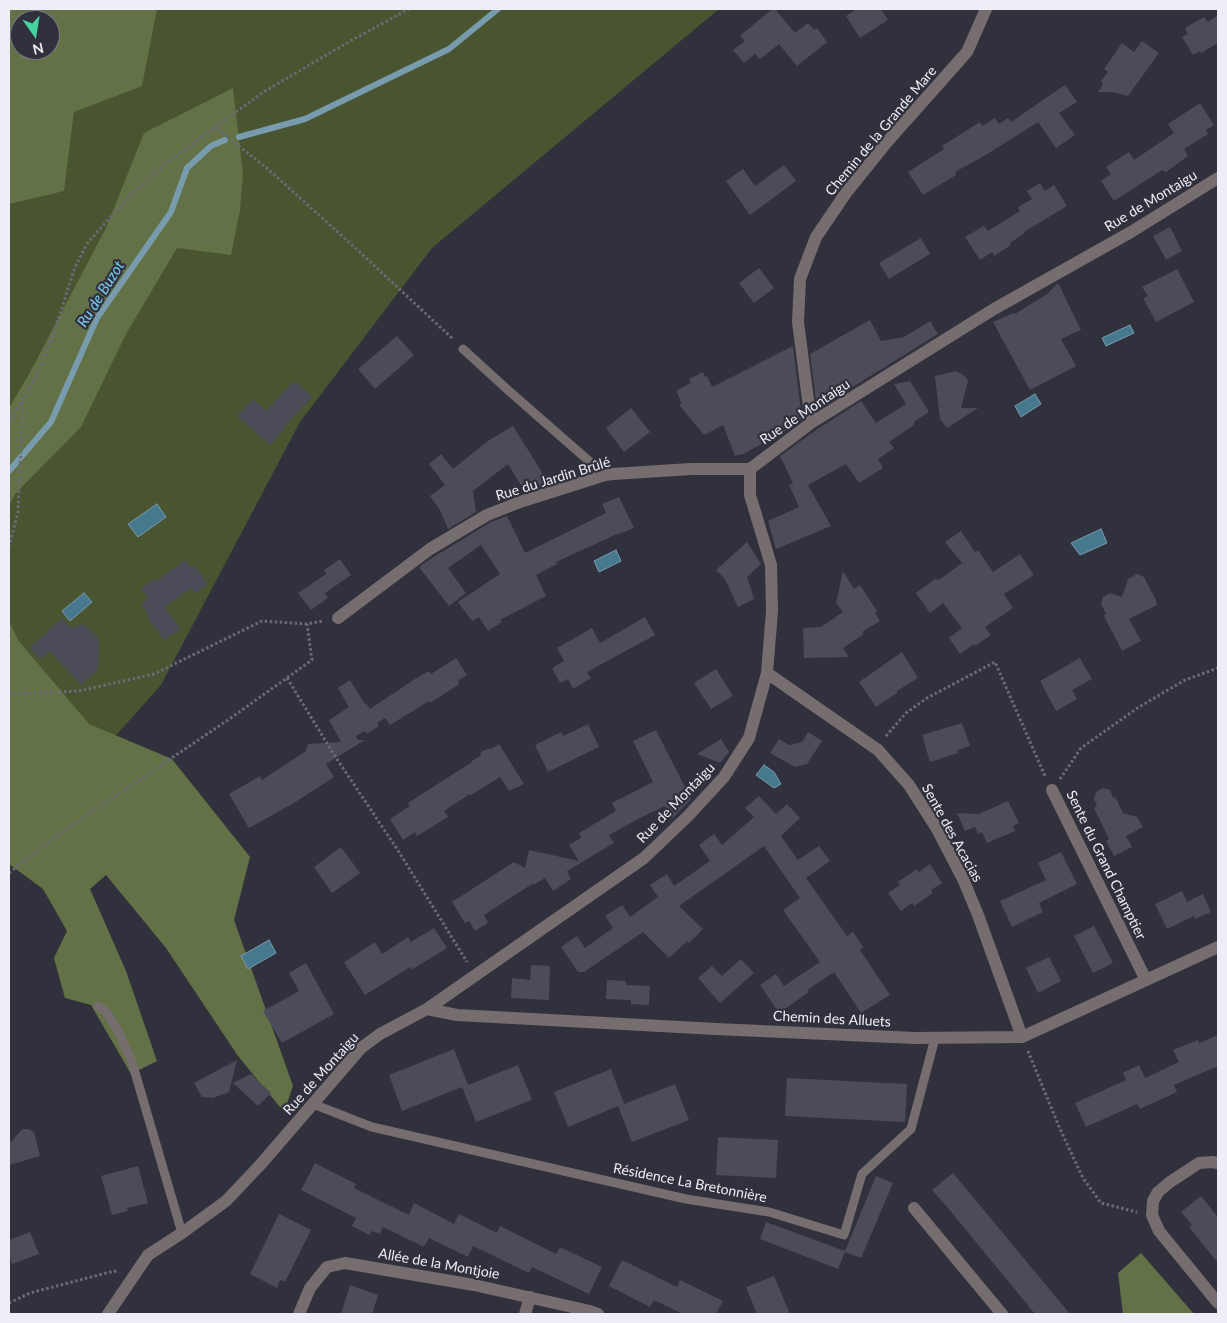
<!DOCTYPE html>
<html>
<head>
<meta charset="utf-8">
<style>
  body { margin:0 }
  #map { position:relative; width:1227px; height:1323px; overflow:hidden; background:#31313d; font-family:Lato,sans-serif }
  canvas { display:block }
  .frame { position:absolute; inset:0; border:10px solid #eeeef6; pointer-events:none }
  .north { position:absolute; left:10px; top:10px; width:50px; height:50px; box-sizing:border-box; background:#31313d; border:1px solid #7d7d87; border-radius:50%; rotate:167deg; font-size:14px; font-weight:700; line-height:20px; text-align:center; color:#eeeef6 }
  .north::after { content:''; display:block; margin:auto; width:18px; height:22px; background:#45d49f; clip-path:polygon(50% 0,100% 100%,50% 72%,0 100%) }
</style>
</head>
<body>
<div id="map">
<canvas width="1227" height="1323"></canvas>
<div class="frame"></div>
<div class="north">N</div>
</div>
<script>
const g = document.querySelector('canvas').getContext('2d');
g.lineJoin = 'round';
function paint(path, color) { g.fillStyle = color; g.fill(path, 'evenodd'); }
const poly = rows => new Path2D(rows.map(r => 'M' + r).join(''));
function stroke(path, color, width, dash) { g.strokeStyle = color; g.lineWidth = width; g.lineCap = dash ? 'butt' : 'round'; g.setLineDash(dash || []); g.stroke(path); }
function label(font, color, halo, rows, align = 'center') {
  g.font = font + ' Lato,sans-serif'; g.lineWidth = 4.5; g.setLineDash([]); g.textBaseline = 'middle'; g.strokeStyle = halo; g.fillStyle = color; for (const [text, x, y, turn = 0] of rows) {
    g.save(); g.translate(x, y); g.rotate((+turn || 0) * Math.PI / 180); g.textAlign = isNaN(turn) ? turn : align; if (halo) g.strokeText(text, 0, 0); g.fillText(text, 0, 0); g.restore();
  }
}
paint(poly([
  [9,9,719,9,432,248,300,422,161,685,9,855],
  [20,20,50,20,50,50,20,50]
]), '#495431');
paint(poly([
  [9,9,157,9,142,86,74,112,64,191,9,204],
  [20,20,50,20,50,50,20,50],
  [233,88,243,174,240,210,231,255,177,248,126,334,81,427,15,494,9,506,9,408,28,376,106,228,144,133],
  [9,621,18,640,89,724,172,759,250,857,234,920,293,1086,284,1112,238,1056,166,948,106,875,90,889,126,971,157,1061,131,1074,91,1005,65,998,54,958,67,931,43,889,9,864],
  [1141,1253,1194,1314,1123,1314,1118,1273]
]), '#637146');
const water = poly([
  [1130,325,1134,333,1106,346,1102,338,1130,325],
  [1035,394,1041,404,1021,417,1015,406,1035,394],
  [157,504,166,517,138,537,128,524,157,504],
  [1101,529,1107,543,1080,555,1071,543,1101,529],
  [616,550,621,561,599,572,594,561,616,550],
  [84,593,92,602,70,621,62,611,84,593],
  [764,765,774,772,781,784,774,788,756,775,764,765],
  [269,940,276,953,248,969,241,956,269,940]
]);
paint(water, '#46788e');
stroke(water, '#789bad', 1);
stroke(poly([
  [239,137,305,119,449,49,498,9],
  [9,471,51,422,97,318,171,212,187,168,211,146,225,140]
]), '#789bad', 6);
paint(poly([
  [772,9,775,9,795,33,808,23,814,30,817,28,827,42,797,66,779,44,760,59,755,54,744,63,733,50,745,41,740,36],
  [857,9,881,9,888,20,860,38,846,16],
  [1218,15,1218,43,1201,53,1200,51,1193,55,1182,37,1188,34,1185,28,1204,17,1208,22],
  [1142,41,1159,53,1128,96,1113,92,1098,92,1103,84,1101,81,1108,72,1104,69,1122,43,1134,52],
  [1065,85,1077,102,1059,113,1075,135,1056,148,1038,122,984,156,955,172,956,175,923,195,908,172,944,149,942,146,980,122,982,126,995,118,999,124,1008,118,1011,122],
  [1200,103,1214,125,1206,130,1208,134,1184,149,1188,156,1166,172,1162,170,1114,201,1101,181,1111,174,1106,167,1129,152,1134,160,1174,133,1168,124],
  [784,165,796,181,750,215,726,181,743,169,755,186],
  [1040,183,1045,191,1054,185,1067,206,1024,232,1025,233,1010,243,1011,245,994,256,992,252,980,260,965,237,984,226,988,231,1020,211,1018,207,1032,199,1027,191],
  [1170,227,1182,251,1166,260,1153,236],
  [921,238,930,254,889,279,879,263],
  [759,268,774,288,754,303,739,283],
  [1177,269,1194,302,1156,322,1143,298,1148,296,1142,287],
  [1058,283,1081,330,1061,339,1076,366,1030,390,993,322,1014,313,1015,314,1047,294],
  [870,320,881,341,904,337,930,321,938,334,817,409,810,354],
  [397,336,414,355,375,389,358,369],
  [793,346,802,419,773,441,772,438,742,455,741,454,735,456,723,425,704,435,679,405,682,404,676,391,691,383,689,379,703,372,705,377,707,376,712,387],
  [956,371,965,376,968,381,961,408,978,408,947,428,940,419,935,376],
  [294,381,312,397,284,427,285,428,270,445,237,416,253,399,266,411],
  [910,381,929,412,915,421,914,425,889,442,894,448,878,459,883,468,859,483,846,464,808,485,831,526,776,549,768,521,799,507,789,485,793,483,780,456,816,430,861,401,876,423,906,404,894,384],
  [631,408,650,432,624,452,606,428],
  [513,426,540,469,548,485,525,492,508,464,473,491,476,512,448,529,440,510,430,496,445,485,429,464,441,454,453,469,488,441],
  [619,497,634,528,617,535,617,534,556,562,557,564,536,575,546,596,500,620,502,622,488,631,479,617,472,621,458,602,500,574,481,545,448,568,466,593,449,606,419,567,435,556,491,522,507,516,525,553,606,513,602,504],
  [961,531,975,552,978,550,993,572,1020,554,1034,575,1004,594,1013,608,985,627,991,635,975,646,974,644,960,654,949,638,962,628,943,603,930,613,916,593,935,579,939,580,962,563,945,542],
  [747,542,761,564,747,577,754,599,738,607,725,579,716,570],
  [340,559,351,575,325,593,328,598,311,610,298,593,326,574,324,570],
  [185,560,192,568,195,566,208,584,195,593,191,588,165,607,180,629,164,640,146,615,148,614,141,604,148,599,141,588,154,579,156,581],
  [843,571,854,589,860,585,877,611,875,613,880,621,862,632,864,634,843,648,849,657,804,658,803,628,821,627,843,612,836,603],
  [1137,574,1144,577,1157,602,1156,602,1157,605,1129,619,1141,641,1122,651,1104,616,1106,614,1101,604,1103,597,1110,593,1122,597,1128,579],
  [645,617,655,635,587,672,591,678,573,689,568,679,560,683,552,668,564,661,557,648,592,628,600,643],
  [62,618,72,629,77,625,85,625,99,639,98,669,81,685,50,651,41,659,30,648],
  [902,652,918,678,897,691,897,693,876,707,859,682],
  [456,658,467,675,459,680,458,685,430,703,429,701,390,725,385,718,377,723,379,726,367,734,365,731,356,736,358,740,365,740,326,764,334,777,294,803,249,828,229,794,260,776,262,780,306,751,308,744,341,742,329,720,349,707,338,688,350,680,365,704,366,703,370,709,415,679,429,671,431,674],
  [1080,658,1092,679,1072,690,1077,699,1056,711,1040,681],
  [716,669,733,696,711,709,694,683],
  [962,723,970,746,957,750,958,753,930,762,922,735],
  [588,724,599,747,548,772,535,745,561,732,563,736],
  [656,730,691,799,672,819,665,806,642,817,609,835,614,843,567,871,571,879,553,891,545,878,535,884,532,884,484,915,488,923,475,931,469,921,465,923,452,902,514,862,525,868,529,850,579,861,569,845,581,838,579,833,616,811,612,803,653,782,633,741],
  [808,732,822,741,807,764,795,767,770,753,779,739,789,745,802,742],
  [721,739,729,752,720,763,697,754],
  [499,744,524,784,509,791,500,777,471,795,470,794,444,811,448,817,417,836,415,832,403,840,390,819,410,806,408,803,472,762,472,761,480,756,481,752,487,749,491,749],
  [1103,788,1110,790,1113,798,1115,797,1123,813,1137,817,1143,827,1126,836,1132,847,1114,856,1106,841,1109,839,1094,808,1097,806,1094,799,1096,792],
  [759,796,776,814,787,804,800,818,781,836,798,860,819,846,830,861,806,878,847,936,853,932,863,947,860,950,890,995,861,1013,834,972,807,990,809,992,779,1013,760,985,776,974,784,986,820,962,783,910,800,898,764,846,679,906,703,929,689,943,687,941,669,958,643,932,584,972,578,972,561,947,577,936,585,948,613,928,605,916,622,905,630,917,658,897,650,885,667,874,674,886,710,861,699,845,714,834,722,845,754,817,745,808],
  [1008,801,1019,823,1013,826,1015,831,987,843,982,832,978,834,975,827,965,831,957,813,979,814],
  [341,847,360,873,332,893,314,867],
  [1061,852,1077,884,1039,903,1043,912,1012,927,1000,901,1046,880,1038,863],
  [930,864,942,883,931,890,933,893,914,906,912,903,901,911,888,893,900,885,898,882,917,869,919,872],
  [1182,891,1187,902,1203,894,1211,912,1195,919,1194,916,1167,929,1155,904],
  [1094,926,1113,963,1093,973,1074,936],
  [434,928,447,948,411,970,410,967,365,995,344,962,375,942,382,954,408,937,411,942],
  [1049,957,1061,981,1038,993,1026,968],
  [741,959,754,973,720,1003,698,978,712,966,722,976],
  [306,963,334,1014,282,1043,263,1011,299,991,289,973],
  [531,965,550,966,549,1000,511,998,512,978,530,980],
  [607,980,626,981,626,985,650,986,649,1005,631,1004,631,1000,606,999],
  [1218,1035,1218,1066,1174,1085,1177,1092,1140,1109,1137,1104,1086,1127,1075,1103,1126,1080,1123,1073,1139,1065,1145,1078,1179,1062,1173,1050,1198,1040,1199,1043],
  [454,1049,468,1085,518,1065,532,1100,476,1122,462,1087,402,1111,389,1075],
  [237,1060,229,1092,213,1098,202,1097,194,1083],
  [611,1069,624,1104,619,1106,675,1084,689,1120,632,1142,618,1106,568,1127,554,1092],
  [251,1074,271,1093,258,1106,233,1083],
  [787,1078,907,1084,905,1122,785,1116],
  [22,1129,28,1129,34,1132,40,1156,9,1165,9,1142,12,1141],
  [718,1137,778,1140,776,1178,716,1175],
  [315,1163,356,1184,354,1188,409,1215,414,1203,454,1224,459,1214,497,1233,500,1226,556,1254,560,1247,602,1267,589,1294,532,1267,529,1273,473,1246,468,1257,429,1238,424,1247,383,1227,380,1234,372,1231,369,1235,352,1226,356,1218,301,1190],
  [138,1166,148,1203,127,1208,128,1211,112,1215,101,1176],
  [953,1173,1070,1314,1035,1314,948,1208,932,1190],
  [876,1176,893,1183,861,1258,845,1252,838,1269,760,1239,766,1222,845,1251],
  [1201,1196,1218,1217,1218,1263,1189,1227,1192,1225,1181,1212],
  [279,1214,311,1230,285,1282,280,1280,277,1288,250,1274],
  [30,1232,39,1254,12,1264,9,1255,9,1240],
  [622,1260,677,1287,680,1280,723,1301,716,1314,683,1314,654,1300,650,1307,609,1286],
  [774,1276,790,1314,757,1314,746,1287],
  [350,1285,378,1295,372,1314,341,1314]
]), '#4c4c59');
stroke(poly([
  [215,127,269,170,351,244,453,339],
  [9,422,37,375,55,329,75,267,88,242,128,198,166,163,265,91,352,40,409,9],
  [9,547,18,512,23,401],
  [287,678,333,753,399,852,467,962],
  [9,694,79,691,154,674,262,621,307,624,323,621],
  [886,736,906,713,927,698,995,662,1045,776],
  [1060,779,1081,748,1139,707,1185,680,1218,668],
  [9,873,53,838,228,720,312,660,307,624],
  [1028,1051,1060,1129,1083,1178,1101,1203,1137,1212],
  [9,1303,30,1293,114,1271,119,1272]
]), '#6b6b75', 3, [2.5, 2.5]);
stroke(poly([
  [463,349,509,391,605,475],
  [98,1006,107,1013,117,1029,132,1062,182,1233],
  [313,1104,372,1127,686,1199,769,1212,844,1235,862,1174,911,1129,935,1038]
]), '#766e6e', 9);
stroke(poly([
  [811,423,798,322,800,279,816,237,846,193,887,142,967,52,986,9],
  [750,469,811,423,994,309,1131,232,1218,178],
  [338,618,430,549,487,515,520,502,605,475,613,474,691,469,750,469],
  [767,673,878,750,909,785,937,829,963,879,978,915,1022,1037],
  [1052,790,1146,980],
  [427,1009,457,1015,716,1029,915,1038,1022,1037,1218,947],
  [1218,1163,1212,1162,1199,1163,1170,1182,1158,1192,1153,1201,1152,1215,1159,1231,1218,1303],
  [914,1208,1002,1314],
  [108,1314,148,1255,182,1233,226,1201,261,1164,361,1048,380,1034,427,1009,644,858,688,816,724,777,749,738,767,673,772,611,771,565,750,495,750,469],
  [299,1314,310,1288,327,1267,345,1263,474,1285,590,1311,598,1314],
  [525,1314,530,1297]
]), '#766e6e', 12);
label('14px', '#eeeef6', '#31313d', [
  ["Chemin de la Grande Mare",881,131,-50],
  ["Rue de Montaigu",1151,201,-31],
  ["Rue de Montaigu",805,412,-34],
  ["Rue du Jardin Brûlé",553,479,-17],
  ["Rue de Montaigu",676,803,-46],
  ["Sente des Acacias",952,833,61],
  ["Sente du Grand Champtier",1106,865,64],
  ["Chemin des Alluets",832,1019,3],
  ["Rue de Montaigu",321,1074,-48],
  ["Résidence La Bretonnière",690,1183,11],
  ["Allée de la Montjoie",439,1264,10]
]);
label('italic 15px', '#7bcdf1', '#31313d', [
  ["Ru de Buzot",101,294,-58]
]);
</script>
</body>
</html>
